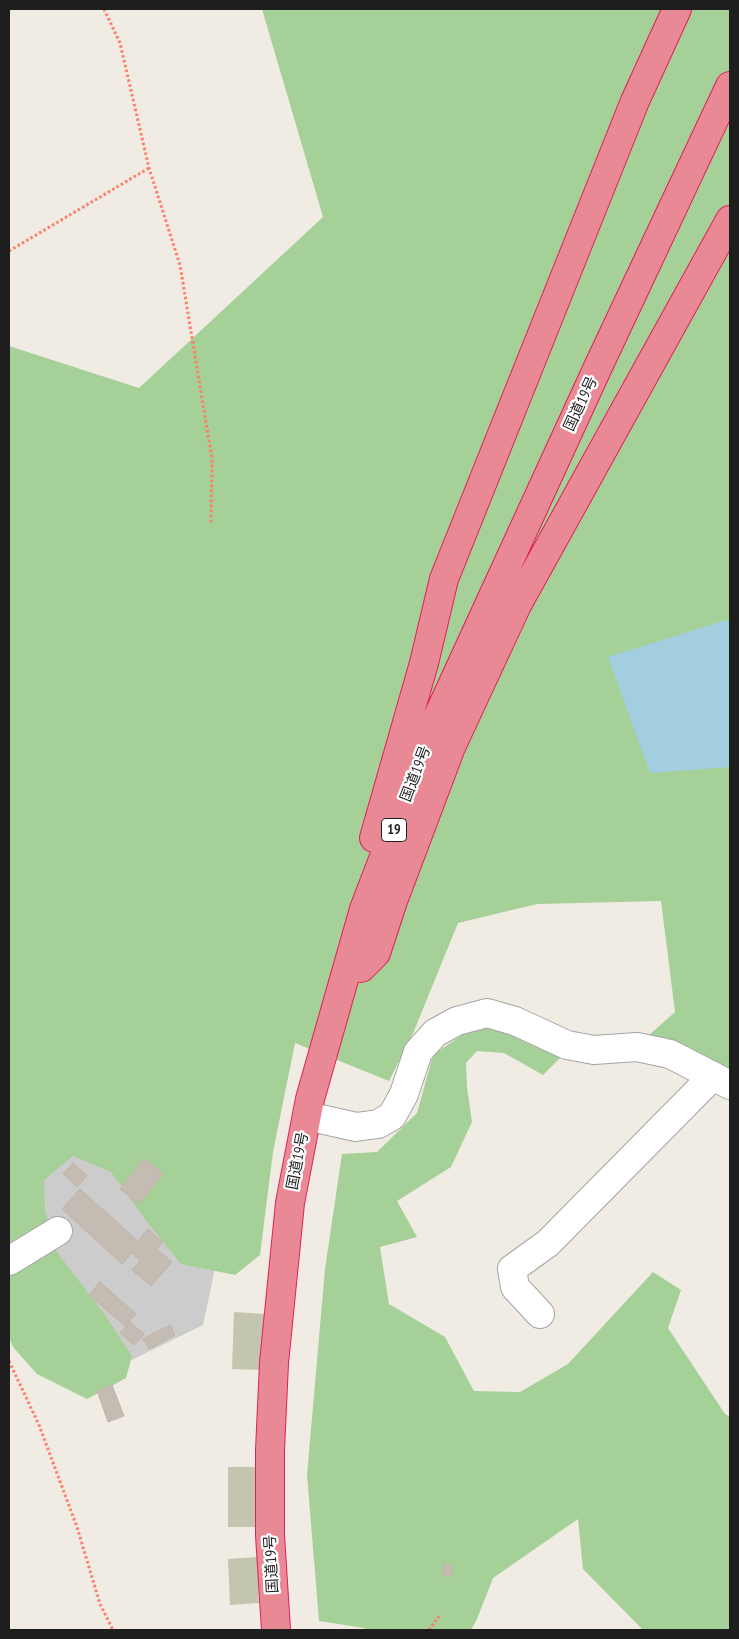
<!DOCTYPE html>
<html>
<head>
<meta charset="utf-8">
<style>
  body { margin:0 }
  #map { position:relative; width:739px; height:1639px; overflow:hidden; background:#f0ece4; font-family:"PT Sans Narrow",sans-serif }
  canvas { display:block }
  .frame { position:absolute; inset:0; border:10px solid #1e1e1e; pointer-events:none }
</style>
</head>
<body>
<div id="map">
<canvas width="739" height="1639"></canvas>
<div class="frame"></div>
</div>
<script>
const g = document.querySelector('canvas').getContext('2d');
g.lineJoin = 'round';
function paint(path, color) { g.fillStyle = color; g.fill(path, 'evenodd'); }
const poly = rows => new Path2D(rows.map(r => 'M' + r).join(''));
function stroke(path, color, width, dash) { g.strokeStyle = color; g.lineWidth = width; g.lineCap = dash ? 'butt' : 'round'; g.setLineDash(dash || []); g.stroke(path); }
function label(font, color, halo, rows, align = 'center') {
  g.font = font + ' "PT Sans Narrow","Noto Sans JP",sans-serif'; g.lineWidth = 4.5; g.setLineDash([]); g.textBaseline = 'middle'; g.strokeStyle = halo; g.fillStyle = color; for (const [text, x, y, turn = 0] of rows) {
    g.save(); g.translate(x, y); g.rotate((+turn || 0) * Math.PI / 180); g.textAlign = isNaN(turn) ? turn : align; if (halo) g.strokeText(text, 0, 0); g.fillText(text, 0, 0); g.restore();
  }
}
paint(poly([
  [116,1094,220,1245,203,1325,105,1373,9,1147]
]), '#ccc');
paint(poly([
  [234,1312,265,1314,261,1370,232,1369],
  [228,1467,258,1467,258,1527,228,1527],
  [257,1557,259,1603,230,1605,228,1559]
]), '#c4c5af');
paint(poly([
  [262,9,730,9,730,1077,648,1036,675,1012,661,901,537,904,458,923,414,1031,389,1081,295,1043,273,1152,260,1255,235,1275,181,1264,145,1219,111,1172,73,1156,44,1180,45,1210,56,1251,105,1315,132,1356,126,1378,87,1399,37,1374,13,1347,9,1337,9,346,139,388,323,217],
  [488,1027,515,1031,561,1057,543,1075,504,1053,477,1051,466,1063,467,1087,472,1122,451,1167,397,1201,417,1237,380,1247,389,1304,445,1337,474,1391,520,1392,568,1364,653,1272,681,1290,668,1328,725,1414,730,1417,730,1630,643,1630,583,1569,578,1519,493,1578,477,1619,471,1630,366,1630,364,1628,319,1621,307,1475,325,1269,342,1154,377,1152,417,1113,433,1055,465,1033]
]), '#a5d097');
paint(poly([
  [726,620,730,623,730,767,650,773,608,657]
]), '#a3cedf');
const building = poly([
  [144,1158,163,1174,139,1204,120,1189,144,1158],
  [73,1163,87,1176,77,1187,63,1174,73,1163],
  [80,1189,138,1241,148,1229,163,1242,157,1249,172,1262,151,1286,132,1270,140,1261,132,1253,122,1264,62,1209,80,1189],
  [100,1282,136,1314,125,1326,89,1295,100,1282],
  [130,1322,144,1334,134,1345,120,1333,130,1322],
  [170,1325,175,1335,149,1349,143,1339,170,1325],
  [112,1385,124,1416,108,1422,97,1391,112,1385],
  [444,1564,453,1566,451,1577,442,1575,444,1564]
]);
paint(building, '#c4bcb3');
stroke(building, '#c2b4a6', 1);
const minor = poly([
  [307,1116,356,1127,378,1124,392,1116,404,1094,418,1052,435,1033,457,1021,487,1013,515,1021,567,1045,594,1050,637,1047,670,1054,730,1085],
  [9,1261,58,1231],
  [540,1314,515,1287,512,1269,548,1243,713,1076]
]);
const highway = poly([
  [374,838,424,663,444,579,635,101,677,9],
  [361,968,376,953,393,901,451,747,517,605,730,220],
  [276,1630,270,1535,270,1450,274,1363,290,1203,310,1099,364,909,438,716,598,367,730,86]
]);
stroke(minor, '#a5a5a5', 30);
stroke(highway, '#e11e57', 30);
stroke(poly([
  [104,9,120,43,149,168,180,265,212,459,211,523],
  [9,251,149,168],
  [9,1361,39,1425,77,1527,100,1604,113,1630],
  [429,1630,439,1616]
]), '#fe7e67', 3, [2.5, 2.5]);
stroke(minor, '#fff', 28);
stroke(highway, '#ea8996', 28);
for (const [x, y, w] of [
  [394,830,25]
]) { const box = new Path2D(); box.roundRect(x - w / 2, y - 11.5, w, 23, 4); g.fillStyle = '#fff'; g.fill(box); stroke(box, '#1e1e1e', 1); }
label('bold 14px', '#1e1e1e', null, [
  ["19",394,830]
]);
label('15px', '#1e1e1e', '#fff', [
  ["国道19号",581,404,-65],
  ["国道19号",416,774,-69],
  ["国道19号",298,1161,-79],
  ["国道19号",272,1564,-93]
]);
</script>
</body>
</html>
